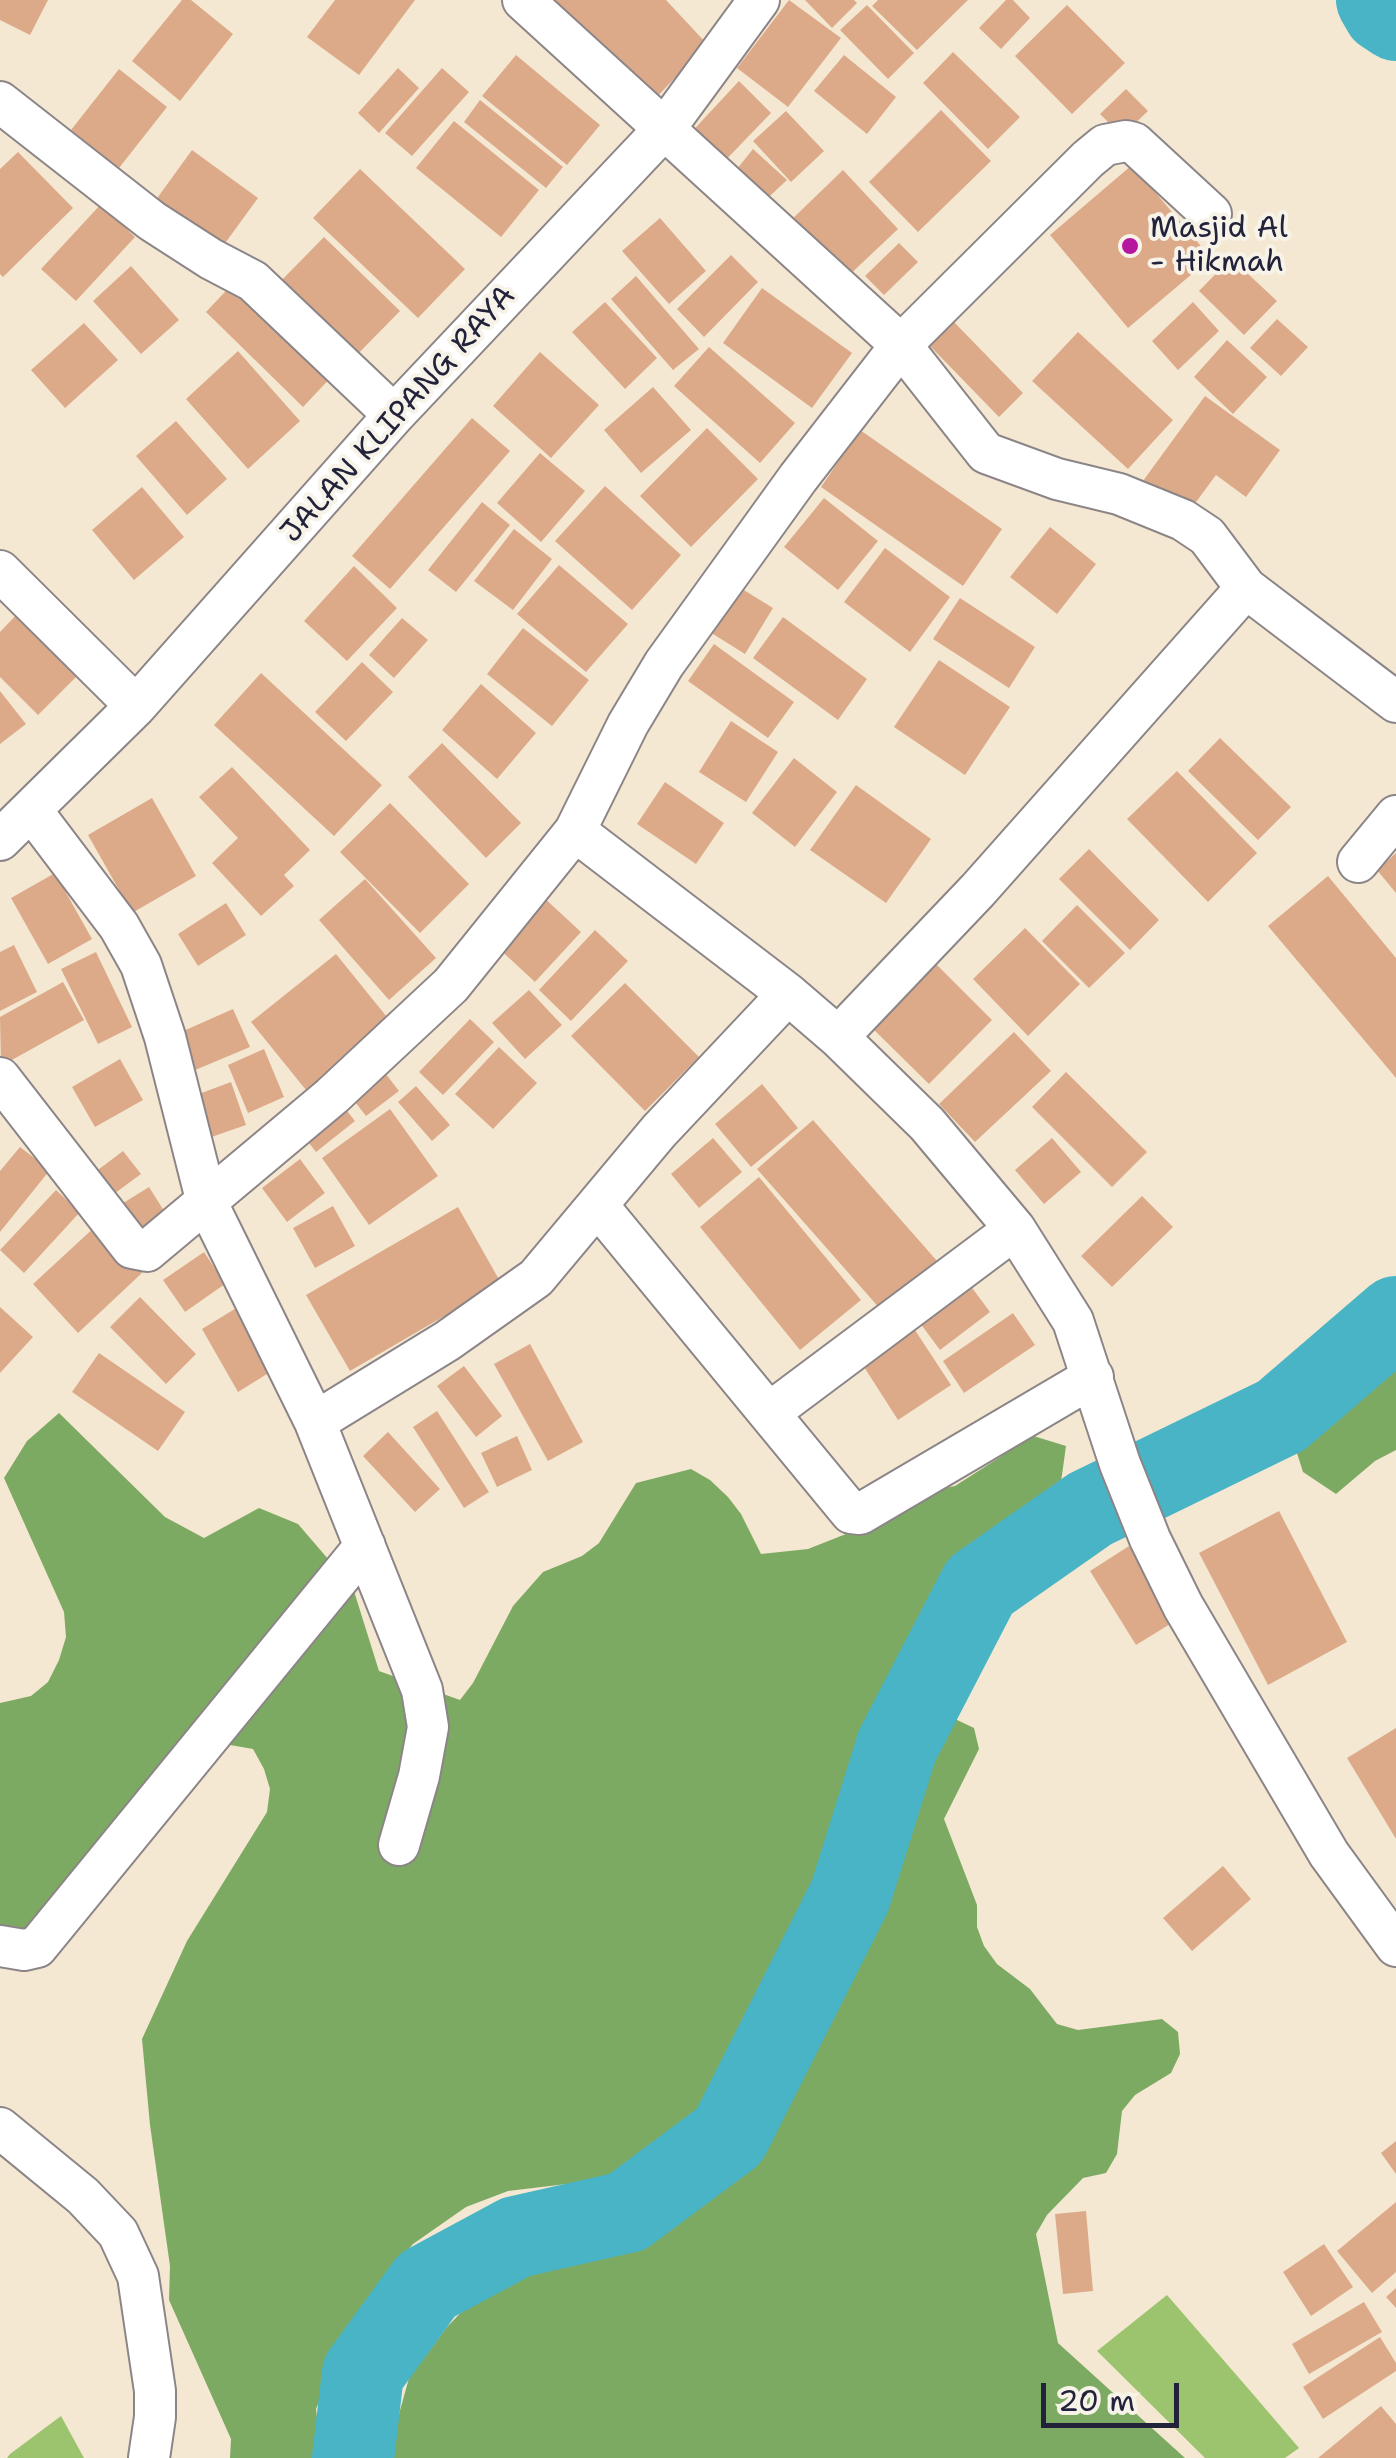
<!DOCTYPE html>
<html>
<head>
<meta charset="utf-8">
<style>
  body { margin:0 }
  #map { position:relative; width:1396px; height:2458px; overflow:hidden; background:#f5e8d3; font-family:"Shantell Sans",sans-serif }
  canvas { display:block }
  .scale { position:absolute; left:1041px; top:2383px; width:138px; height:45px; box-sizing:border-box; border:5px solid #22223b; border-top:0; padding-left:12px; font-size:30px; line-height:35px; white-space:nowrap; color:#22223b; -webkit-text-stroke:8px #f7f3e8; paint-order:stroke }
</style>
</head>
<body>
<div id="map">
<canvas width="1396" height="2458"></canvas>
<div class="scale">20 m</div>
</div>
<script>
const g = document.querySelector('canvas').getContext('2d');
g.lineJoin = 'round';
function paint(path, color) { g.fillStyle = color; g.fill(path, 'evenodd'); }
const poly = rows => new Path2D(rows.map(r => 'M' + r).join(''));
function stroke(path, color, width, dash) { g.strokeStyle = color; g.lineWidth = width; g.lineCap = dash ? 'butt' : 'round'; g.setLineDash(dash || []); g.stroke(path); }
function label(font, color, halo, rows, align = 'center') {
  g.font = font + ' "Shantell Sans",sans-serif'; g.lineWidth = 8; g.setLineDash([]); g.textBaseline = 'middle'; g.strokeStyle = halo; g.fillStyle = color; for (const [text, x, y, turn = 0] of rows) {
    g.save(); g.translate(x, y); g.rotate((+turn || 0) * Math.PI / 180); g.textAlign = isNaN(turn) ? turn : align; if (halo) g.strokeText(text, 0, 0); g.fillText(text, 0, 0); g.restore();
  }
}
paint(poly([
  [1167,2295,1252,2393,1299,2448,1285,2458,1205,2458,1097,2351],
  [61,2416,84,2458,7,2458,10,2454]
]), '#9cc46f');
paint(poly([
  [1396,1368,1396,1450,1375,1461,1336,1494,1303,1472,1296,1450,1300,1428,1314,1410],
  [59,1413,165,1517,204,1538,259,1508,298,1524,353,1588,379,1671,460,1700,473,1683,513,1606,543,1572,582,1556,599,1543,636,1483,691,1469,710,1480,728,1497,741,1514,761,1554,808,1549,851,1532,934,1490,955,1486,1011,1450,1027,1434,1066,1446,1061,1482,974,1566,927,1630,876,1762,800,1932,704,2126,639,2186,618,2182,575,2183,508,2191,466,2207,413,2244,371,2293,349,2333,316,2409,322,2458,230,2458,231,2439,169,2300,170,2266,150,2125,142,2039,187,1941,267,1812,270,1789,264,1769,253,1749,184,1737,0,1962,0,1703,31,1696,48,1682,59,1660,66,1637,64,1612,4,1478,27,1441],
  [955,1719,974,1728,979,1749,944,1819,977,1905,977,1927,984,1946,997,1964,1030,1989,1057,2024,1078,2030,1162,2019,1178,2032,1180,2054,1171,2073,1135,2095,1122,2111,1117,2154,1106,2173,1083,2178,1047,2215,1036,2234,1058,2343,1185,2458,392,2458,391,2443,409,2378,447,2327,475,2298,529,2265,660,2216,714,2176,797,2080,828,2020,845,1957,914,1776,922,1736,936,1720]
]), '#7daa62');
stroke(poly([
  [1377,0,1384,12,1396,20],
  [353,2458,363,2373,427,2285,516,2237,627,2212,729,2136,850,1896,897,1746,980,1586,1090,1509,1281,1416,1396,1317]
]), '#48b4c5', 82);
paint(poly([
  [0,0,48,0,30,35,0,20],
  [182,0,191,0,233,34,180,101,132,61],
  [335,0,415,0,359,75,307,37],
  [554,0,666,0,707,44,654,100,623,76],
  [789,0,841,38,788,107,737,68],
  [805,0,854,0,857,3,832,28],
  [878,0,968,0,917,50,872,6],
  [1006,0,1013,0,1030,18,1001,49,979,28],
  [867,5,914,53,888,79,840,30],
  [1067,5,1125,63,1072,114,1015,56],
  [953,52,1020,117,988,149,923,83],
  [516,55,600,125,567,165,482,96],
  [844,55,896,97,867,134,814,91],
  [398,68,419,88,379,133,358,113],
  [442,68,469,92,412,156,385,133],
  [119,69,167,107,119,168,71,130],
  [739,81,771,113,716,170,685,139],
  [1126,89,1148,111,1122,136,1100,114],
  [480,100,563,167,546,188,464,122],
  [941,110,991,161,918,232,869,182],
  [786,111,824,151,791,182,753,141],
  [454,121,539,190,501,237,416,168],
  [753,149,787,180,758,207,728,180],
  [192,150,258,198,215,257,150,208],
  [18,152,73,208,3,277,0,274,0,169],
  [1132,165,1211,258,1128,328,1050,235],
  [360,169,465,269,418,318,313,218],
  [843,170,898,229,843,281,788,223],
  [101,204,135,237,76,301,41,269],
  [660,218,706,271,669,304,622,251],
  [324,237,400,311,350,362,274,288],
  [899,243,918,262,884,295,865,276],
  [731,255,758,282,704,337,677,309],
  [1231,258,1277,301,1244,335,1199,291],
  [131,266,179,320,141,354,93,301],
  [636,276,699,349,673,370,611,299],
  [238,278,336,372,303,407,206,312],
  [762,288,852,353,812,408,723,343],
  [605,302,657,358,625,389,572,332],
  [1193,302,1219,331,1178,370,1152,341],
  [1277,319,1308,347,1281,376,1250,348],
  [954,322,1023,393,999,417,929,345],
  [84,323,118,360,65,408,31,370],
  [1078,332,1173,420,1128,469,1032,381],
  [1227,340,1267,377,1233,414,1194,377],
  [709,347,795,423,760,463,674,386],
  [238,351,300,421,248,469,186,399],
  [540,352,599,405,551,458,493,406],
  [653,387,691,430,641,473,604,430],
  [1205,396,1280,450,1246,497,1216,475,1185,517,1140,485],
  [472,418,510,451,390,589,352,556],
  [176,421,227,479,187,515,136,456],
  [707,428,758,479,691,547,640,496],
  [860,430,1002,529,963,586,821,487],
  [540,453,585,491,541,542,497,503],
  [605,486,681,555,632,610,555,541],
  [142,487,184,537,134,580,92,530],
  [824,498,878,541,838,590,784,547],
  [482,502,510,525,456,592,428,570],
  [1050,527,1096,564,1057,614,1010,577],
  [514,529,552,559,513,610,474,581],
  [885,548,950,597,910,652,844,602],
  [559,565,628,624,586,672,517,614],
  [354,566,397,608,347,661,304,621],
  [734,584,773,608,745,654,705,629],
  [960,598,1035,647,1009,688,933,639],
  [18,613,79,674,38,715,0,677,0,632],
  [783,617,867,679,838,720,753,658],
  [402,618,428,640,394,678,369,655],
  [523,628,589,680,552,726,487,674],
  [714,644,794,702,768,738,688,681],
  [939,660,1010,707,965,775,894,727],
  [362,662,393,692,346,741,315,712],
  [261,673,382,785,334,836,214,725],
  [481,684,536,733,497,779,442,730],
  [0,691,26,724,0,744],
  [731,721,778,752,746,802,699,772],
  [1220,738,1291,807,1258,840,1188,771],
  [442,743,521,823,486,858,408,777],
  [794,758,837,792,795,847,752,813],
  [232,767,310,850,284,875,294,886,261,916,212,863,238,838,199,797],
  [1177,771,1257,853,1208,902,1127,819],
  [665,782,724,823,696,864,637,824],
  [856,785,931,839,886,903,810,850],
  [152,798,196,876,132,913,88,835],
  [390,803,469,884,420,933,340,852],
  [1089,849,1159,920,1130,950,1059,879],
  [1396,853,1396,893,1377,870],
  [55,873,92,939,48,964,11,898],
  [1328,876,1396,958,1396,1078,1268,926],
  [365,879,436,958,389,1000,319,920],
  [541,895,581,932,535,982,495,945],
  [226,903,246,935,198,966,178,934],
  [1077,905,1125,953,1089,988,1042,941],
  [1025,928,1080,984,1028,1036,973,979],
  [595,930,628,961,571,1021,539,990],
  [14,945,37,992,0,1011,0,952],
  [96,952,132,1027,98,1044,61,969],
  [336,954,391,1022,306,1090,251,1022],
  [932,960,992,1020,929,1084,868,1024],
  [63,982,84,1020,1,1066,0,1017],
  [625,983,699,1057,645,1111,571,1036],
  [529,990,562,1025,525,1059,492,1023],
  [233,1009,250,1047,188,1073,172,1036],
  [470,1019,494,1042,443,1095,419,1072],
  [1014,1032,1051,1071,975,1142,939,1104],
  [499,1047,537,1083,493,1129,455,1094],
  [264,1049,284,1097,248,1113,228,1065],
  [120,1059,143,1100,95,1127,72,1087],
  [382,1069,399,1091,366,1116,349,1094],
  [1066,1072,1147,1152,1112,1187,1032,1107],
  [231,1082,246,1125,203,1140,188,1098],
  [762,1084,798,1128,751,1167,715,1124],
  [416,1086,450,1125,432,1141,398,1102],
  [340,1102,355,1121,316,1152,301,1133],
  [390,1109,438,1176,369,1225,322,1158],
  [813,1120,945,1270,889,1319,757,1169],
  [713,1138,742,1172,699,1208,671,1174],
  [1052,1138,1081,1172,1044,1204,1015,1170],
  [20,1147,50,1170,0,1232,0,1171],
  [123,1151,141,1174,103,1202,86,1179],
  [300,1159,325,1193,287,1222,262,1188],
  [759,1177,861,1300,800,1350,700,1227],
  [149,1187,166,1214,136,1232,120,1205],
  [56,1190,80,1212,24,1273,0,1250],
  [1142,1196,1173,1227,1112,1287,1081,1256],
  [333,1206,355,1246,315,1268,293,1228],
  [458,1207,501,1283,350,1371,306,1295],
  [97,1225,142,1273,78,1333,33,1284],
  [204,1252,225,1284,185,1312,163,1280],
  [967,1281,990,1312,940,1350,917,1319],
  [140,1297,196,1354,166,1384,110,1327],
  [0,1307,33,1337,0,1373],
  [238,1307,275,1369,238,1392,202,1329],
  [1013,1313,1035,1345,964,1393,943,1361],
  [909,1321,951,1385,898,1420,857,1356],
  [530,1344,583,1442,548,1461,494,1364],
  [99,1353,185,1412,158,1451,72,1392],
  [464,1366,502,1416,476,1437,437,1386],
  [437,1411,489,1492,464,1508,413,1427],
  [388,1432,440,1489,415,1512,363,1456],
  [517,1436,532,1470,497,1487,481,1453],
  [1279,1511,1347,1642,1268,1685,1199,1553],
  [1129,1546,1175,1621,1136,1645,1090,1571],
  [1396,1728,1396,1839,1347,1758],
  [1223,1866,1251,1899,1192,1951,1163,1918],
  [1396,2141,1396,2174,1381,2153],
  [1396,2202,1396,2272,1372,2293,1337,2251],
  [1086,2211,1093,2291,1063,2294,1055,2214],
  [1324,2244,1353,2287,1311,2316,1283,2272],
  [1396,2288,1396,2308,1386,2297],
  [1364,2302,1382,2332,1309,2374,1292,2344],
  [1380,2337,1396,2363,1396,2371,1323,2419,1303,2387],
  [1381,2406,1396,2424,1396,2458,1318,2458]
]), '#dcaa89');
const street = poly([
  [523,0,901,345,986,453,1057,479,1119,494,1183,520,1207,536,1246,588,1396,702],
  [0,102,152,221,211,259,253,281,394,415],
  [0,571,136,706],
  [32,811,119,926,141,965,165,1037,207,1203,315,1422,422,1690,428,1727,419,1776,399,1845],
  [575,831,788,994,838,1037,927,1124,1015,1229,1073,1321,1120,1464,1150,1539,1183,1606,1329,1854,1396,1946],
  [0,840,136,706,394,415,666,127,759,0],
  [1358,862,1396,816],
  [838,1037,978,890,1246,588],
  [0,1078,132,1248,147,1251,332,1096,451,985,575,831,628,724,664,664,798,478,901,345,1088,159,1105,145,1126,141,1134,143,1211,214],
  [598,1206,851,1513,860,1514,1093,1377],
  [769,1413,1015,1229],
  [315,1422,447,1341,536,1278,659,1131,788,994],
  [0,1946,24,1950,37,1947,365,1546],
  [0,2128,83,2196,118,2233,138,2276,155,2391,155,2417,149,2458]
]);
stroke(street, '#8c8587', 44);
stroke(street, '#fff', 40);
for (const [x, y, r, color] of [
  [1130,246,10,"#b5179e"]
]) { const dot = new Path2D(); dot.arc(x, y, r, 0, 2 * Math.PI); g.fillStyle = color; g.fill(dot); stroke(dot, '#f7f3e8', 4); }
label('30px', '#22223b', '#f7f3e8', [
  ["Masjid Al",1150,229],
  ["- Hikmah",1150,263]
], 'left');
label('30px', '#22223b', '#f7f3e8', [
  ["JALAN KLIPANG RAYA",399,415,-48]
]);
</script>
</body>
</html>
